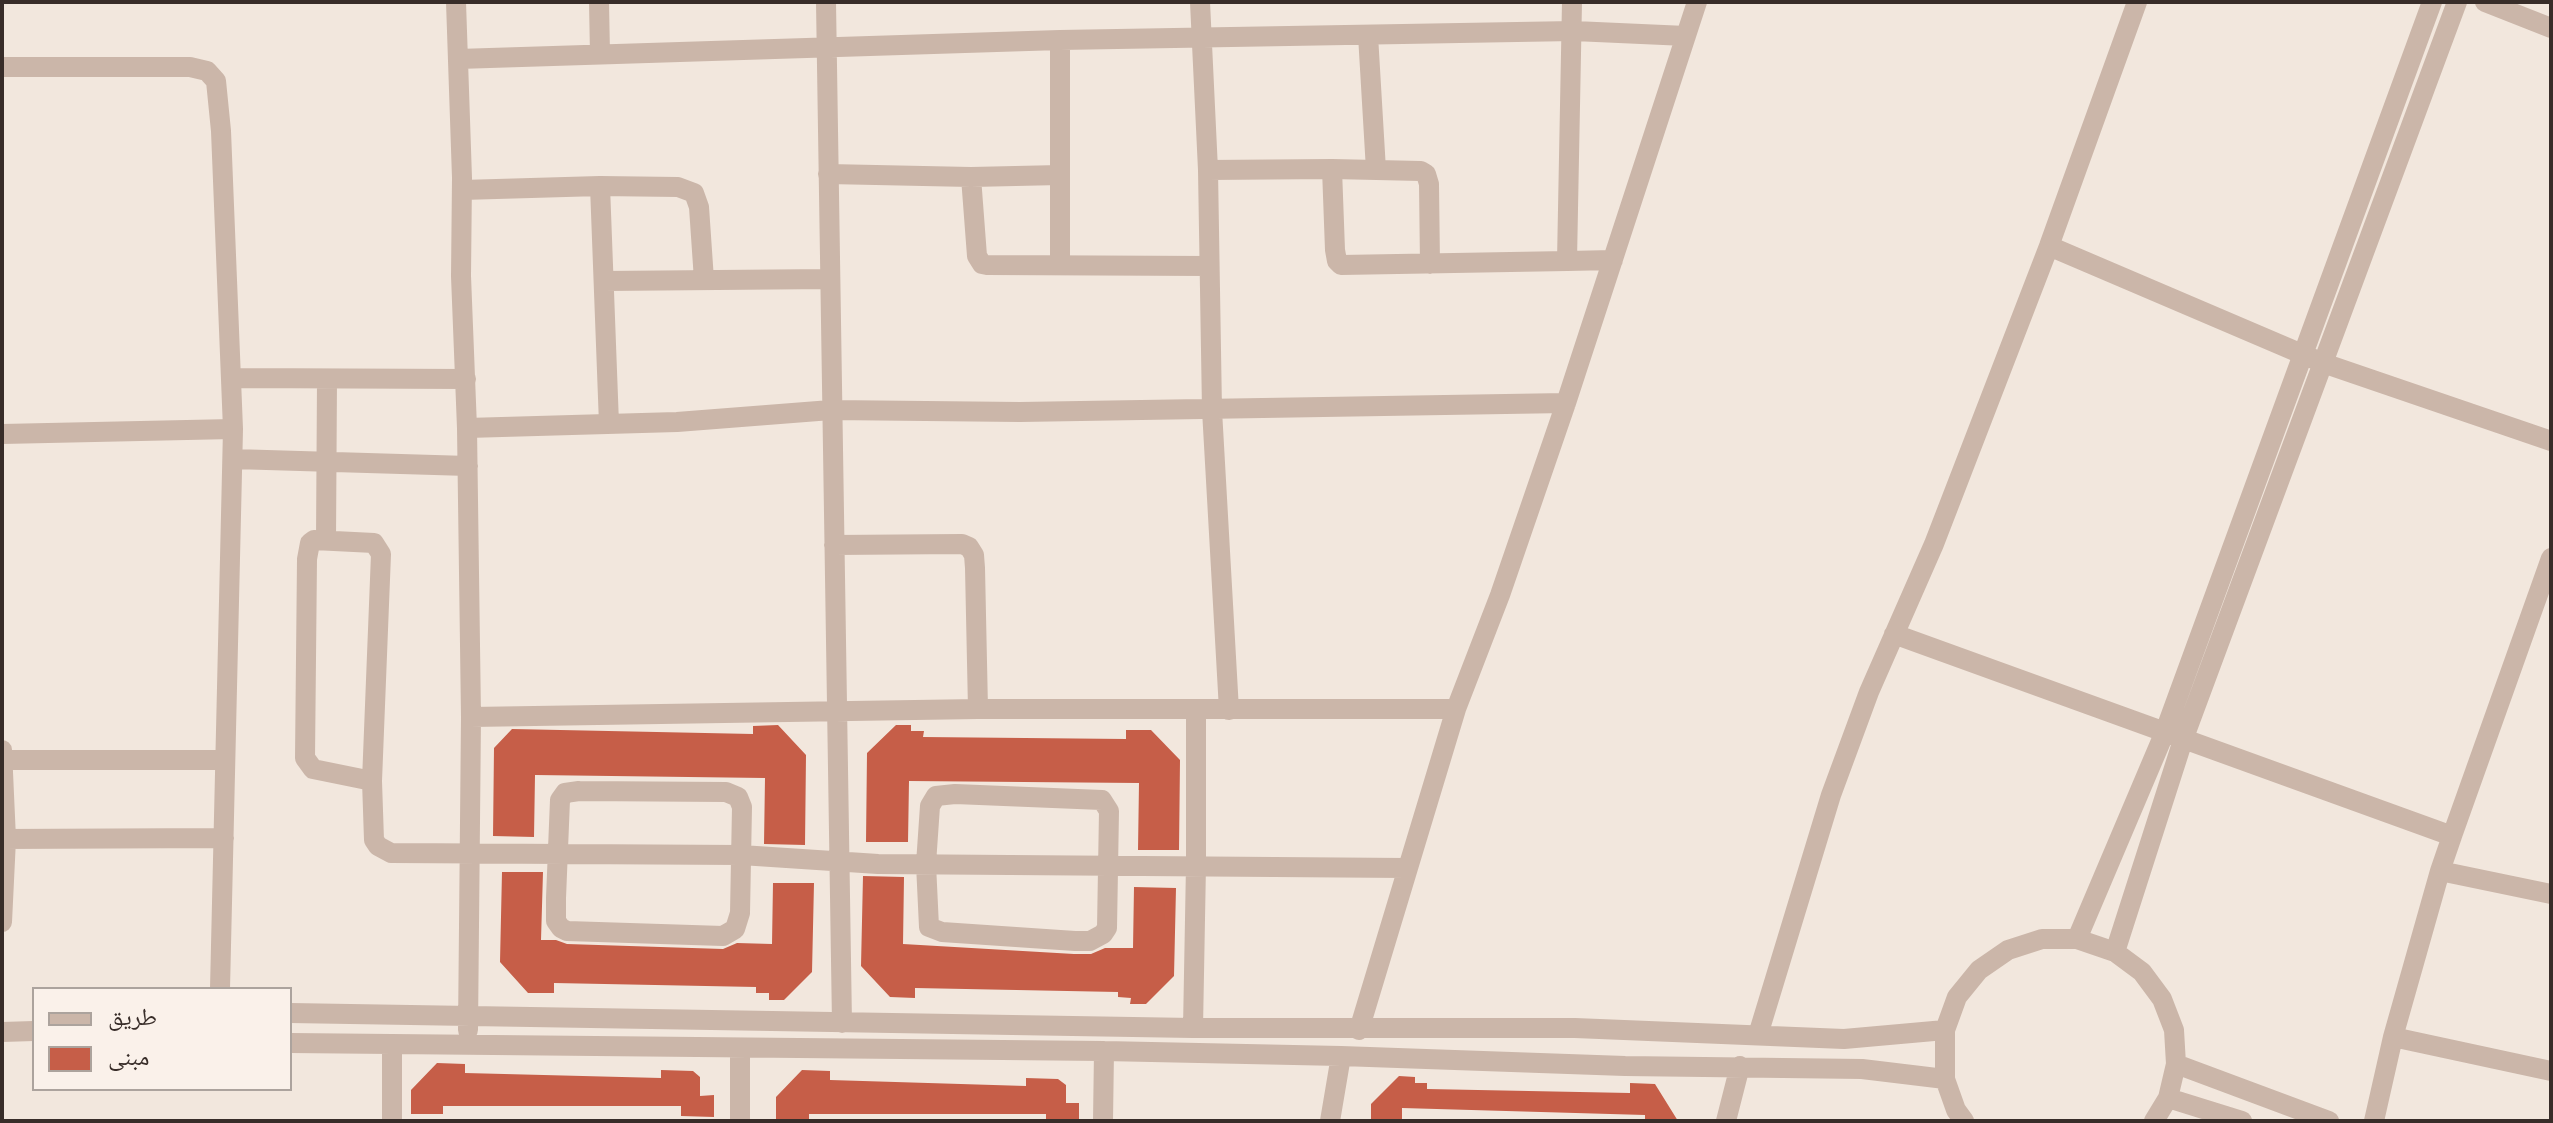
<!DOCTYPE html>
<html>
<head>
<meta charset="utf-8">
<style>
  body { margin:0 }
  #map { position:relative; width:2553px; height:1123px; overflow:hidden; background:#f2e7dd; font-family:"Archivo Narrow","Noto Naskh Arabic",sans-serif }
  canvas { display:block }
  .frame { position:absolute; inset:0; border:4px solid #382d29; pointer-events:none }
  .legend { position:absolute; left:32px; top:987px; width:260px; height:104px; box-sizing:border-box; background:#faf1ea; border:2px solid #aca39d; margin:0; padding:10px 14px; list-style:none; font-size:24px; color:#382d29 }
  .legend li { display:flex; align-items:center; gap:16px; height:40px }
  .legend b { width:40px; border:2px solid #aca39d }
</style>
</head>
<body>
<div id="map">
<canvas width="2553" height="1123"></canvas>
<div class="frame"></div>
<ul class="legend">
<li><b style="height:10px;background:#cbb6a9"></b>طريق</li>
<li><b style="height:22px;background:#c65e48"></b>مبنى</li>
</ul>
</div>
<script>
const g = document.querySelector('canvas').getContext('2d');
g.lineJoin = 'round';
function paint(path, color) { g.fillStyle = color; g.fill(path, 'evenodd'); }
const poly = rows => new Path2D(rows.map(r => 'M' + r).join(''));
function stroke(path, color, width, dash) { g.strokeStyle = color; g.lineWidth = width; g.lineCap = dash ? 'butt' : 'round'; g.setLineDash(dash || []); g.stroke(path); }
paint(poly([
  [778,725,806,755,805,845,764,844,765,778,535,775,534,837,493,836,494,748,512,729,753,734,753,726],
  [896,725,911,725,911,731,924,731,923,737,1126,739,1126,730,1151,730,1180,760,1179,850,1138,850,1139,783,909,781,908,842,866,842,867,753],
  [502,872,543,872,541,940,556,940,567,944,723,949,737,943,772,944,773,883,814,883,812,972,784,1000,769,1000,769,993,756,993,756,987,554,983,554,993,528,993,500,962],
  [863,876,904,877,903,944,1074,954,1091,954,1105,948,1133,948,1134,887,1176,888,1174,976,1146,1004,1130,1004,1131,998,1118,997,1118,992,915,988,915,998,890,997,861,966],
  [437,1063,465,1064,465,1073,661,1078,661,1070,693,1071,700,1077,700,1096,714,1095,714,1117,681,1116,681,1106,443,1106,443,1114,411,1114,411,1090],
  [802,1070,830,1071,830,1080,1026,1086,1026,1078,1058,1079,1066,1085,1066,1103,1079,1103,1079,1121,1046,1121,1046,1114,809,1114,809,1121,776,1121,776,1097],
  [1399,1076,1415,1077,1415,1083,1427,1083,1427,1089,1630,1093,1630,1083,1655,1084,1678,1121,1645,1121,1645,1115,1402,1108,1402,1121,1371,1121,1371,1104]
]), '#c65e48');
stroke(poly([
  [456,2,462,178,461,276,467,428,471,717,468,1030],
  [599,2,600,54],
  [826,2,842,1023],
  [1200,2,1208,170,1212,410,1229,710],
  [2485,2,2551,28],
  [1368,35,1376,170],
  [458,59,1060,40,1574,31,1686,36],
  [2,67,190,67,207,71,216,81,221,131,233,429,220,989],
  [1332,169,1421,171,1426,174,1429,184,1430,264],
  [1208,170,1332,169,1335,250,1337,261,1341,265,1567,261,1572,2],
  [828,174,971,177,977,256,982,264,987,265,1209,266],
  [971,177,1060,175],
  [600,186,678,187,694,193,699,207,704,280],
  [462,190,600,186,609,424],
  [2049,246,2323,363,2551,441],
  [1567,261,1613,260],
  [1060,264,1060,40],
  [604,281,830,279],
  [233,378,466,379],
  [467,428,677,422,831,410,1020,412,1566,403],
  [2,434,233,429],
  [233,459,468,466],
  [314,540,374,543,381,554,372,781,313,769,305,758,307,559,310,543,314,540],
  [326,540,327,380],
  [834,545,962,544,969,547,974,555,975,568,978,709],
  [1894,634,2452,836,2440,871],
  [471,717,978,709,1456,709],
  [2,750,6,839,2,922],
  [2,760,225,760],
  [372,781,374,840,378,846,391,853,741,855,878,864,1406,868],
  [579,791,726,792,738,797,742,807,740,913,735,929,723,936,567,931,561,928,556,921,556,898,560,800,565,793,579,791],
  [955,794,1102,800,1109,811,1107,928,1103,934,1090,941,1075,941,942,932,929,927,926,864,930,806,936,796,955,794],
  [2452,836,2551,558],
  [2,839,224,838],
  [2077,939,2164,734,2432,2],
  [2115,952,2183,740,2457,2],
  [290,1013,1193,1028,1575,1028,1844,1039,1945,1030],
  [1193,1028,1196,865,1196,711],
  [1359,1030,1456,709,1500,595,1566,403,1697,2],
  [2,1032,34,1031],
  [1758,1035,1831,795,1869,692,1934,544,2049,246,2137,2],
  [2393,1037,2551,1071],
  [290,1043,1104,1051,1341,1056,1625,1066,1862,1069,1945,1079],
  [2176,1064,2329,1121],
  [2168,1098,2242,1121],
  [392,1121,392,1045],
  [740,1121,740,1048],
  [1103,1121,1104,1051],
  [1330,1121,1341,1056],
  [1726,1121,1740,1066],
  [1964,1121,1956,1110,1945,1079,1945,1030,1957,997,1979,970,2008,950,2042,939,2077,939,2115,952,2142,972,2162,999,2174,1030,2176,1064,2168,1098,2154,1121],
  [2374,1121,2393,1037,2440,871,2551,894]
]), '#cbb6a9', 20);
</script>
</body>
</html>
